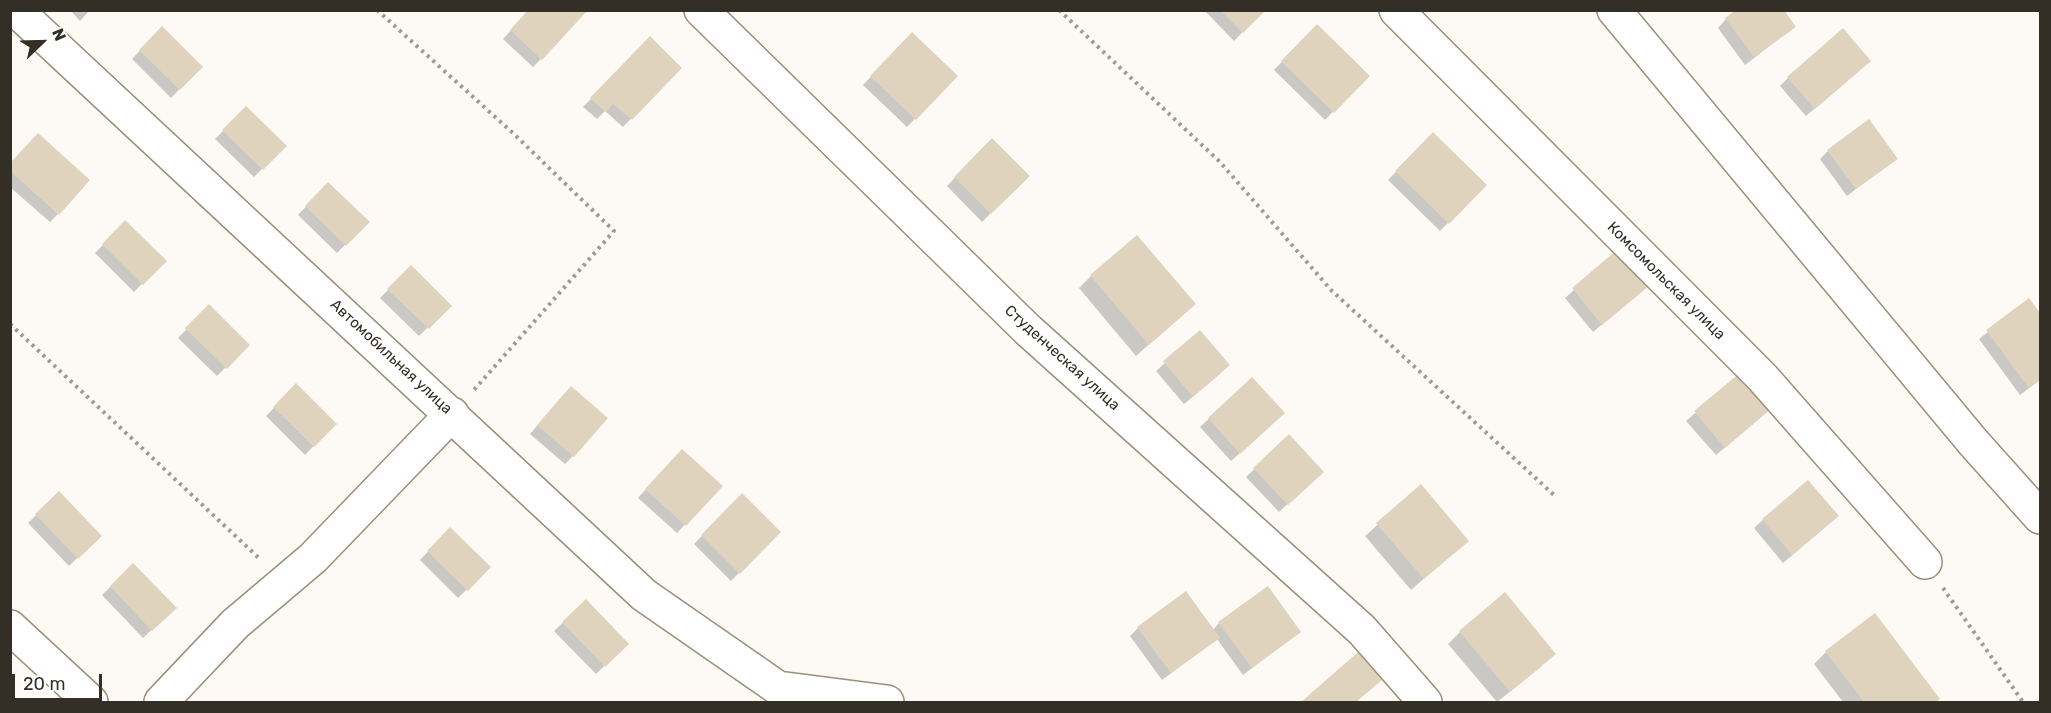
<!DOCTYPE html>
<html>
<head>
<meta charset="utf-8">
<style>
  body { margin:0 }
  #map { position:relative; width:2051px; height:713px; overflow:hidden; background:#fdfaf5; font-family:Rubik,sans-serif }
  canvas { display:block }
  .frame { position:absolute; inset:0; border:12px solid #332e26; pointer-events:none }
  .north { position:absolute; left:12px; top:12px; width:60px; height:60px; -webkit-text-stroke:4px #fff; paint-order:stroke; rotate:67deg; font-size:16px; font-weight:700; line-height:24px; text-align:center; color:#332e26 }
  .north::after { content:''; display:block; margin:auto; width:21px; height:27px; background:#332e26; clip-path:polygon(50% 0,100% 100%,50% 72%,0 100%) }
  .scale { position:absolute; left:12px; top:674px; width:90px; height:27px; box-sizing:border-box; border:3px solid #332e26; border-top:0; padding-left:8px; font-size:18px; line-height:21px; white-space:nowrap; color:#332e26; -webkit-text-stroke:4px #fff; paint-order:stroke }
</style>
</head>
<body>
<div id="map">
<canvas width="2051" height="713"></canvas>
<div class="frame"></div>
<div class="north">N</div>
<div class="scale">20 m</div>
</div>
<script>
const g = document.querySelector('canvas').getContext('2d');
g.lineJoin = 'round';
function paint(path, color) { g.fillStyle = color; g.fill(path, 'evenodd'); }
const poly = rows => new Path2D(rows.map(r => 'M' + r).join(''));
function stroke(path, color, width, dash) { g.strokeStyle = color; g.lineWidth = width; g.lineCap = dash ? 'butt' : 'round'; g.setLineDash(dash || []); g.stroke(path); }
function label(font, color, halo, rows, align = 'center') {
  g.font = font + ' Rubik,sans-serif'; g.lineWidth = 6; g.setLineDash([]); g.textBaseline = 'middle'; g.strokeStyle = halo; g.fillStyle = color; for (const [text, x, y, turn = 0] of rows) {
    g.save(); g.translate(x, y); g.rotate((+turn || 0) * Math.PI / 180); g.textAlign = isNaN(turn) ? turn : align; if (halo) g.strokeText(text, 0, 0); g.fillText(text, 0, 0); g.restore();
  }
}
paint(poly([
  [70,10,90,10,80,21],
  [529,10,541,59,533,67,503,39],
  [1204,10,1264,10,1234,41],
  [1726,19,1794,27,1745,65,1718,28],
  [1317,26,1368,76,1325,120,1274,70],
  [162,28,201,67,171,98,132,59],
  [912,34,956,76,907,127,863,85],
  [650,38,680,68,623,127,605,111,597,119,583,107],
  [1861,69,1806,116,1780,86,1788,78],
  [246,108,285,146,254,177,215,139],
  [1433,134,1485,185,1440,231,1388,180],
  [992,140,1028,176,982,222,947,186],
  [1828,151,1896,158,1847,196,1820,159],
  [10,164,58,214,50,222,10,187],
  [328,184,367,222,337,253,298,215],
  [125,223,164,261,134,292,95,253],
  [1618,251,1639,294,1593,332,1565,298],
  [411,267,450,306,419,336,380,298],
  [1091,276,1194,304,1136,356,1079,288],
  [2029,300,2040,316,2040,380,2020,395,1979,339],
  [209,306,248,345,217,376,178,338],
  [1200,332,1220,374,1184,404,1156,371],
  [1740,374,1761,417,1716,455,1686,421],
  [1251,379,1275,421,1231,461,1200,427],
  [296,385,335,424,305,455,266,416],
  [563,396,573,456,565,464,530,434],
  [1289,436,1322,472,1279,512,1246,477],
  [673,459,721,486,677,533,638,498],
  [1421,486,1467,541,1411,590,1365,536],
  [59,493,100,536,69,566,28,523],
  [742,495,779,532,731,581,694,544],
  [1763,520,1829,524,1783,563,1754,528],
  [450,529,489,567,458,598,420,560],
  [133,565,174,608,143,638,102,595],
  [586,601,627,644,596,674,554,631],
  [1219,623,1299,632,1243,675,1217,639,1162,680,1130,636,1138,628,1213,630],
  [1460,632,1542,666,1497,702,1448,644],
  [1826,652,1938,699,1934,702,1843,702,1814,664],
  [1358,654,1371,688,1355,702,1303,702]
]), '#0003');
paint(poly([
  [528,10,588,10,542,60,510,30],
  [1220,10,1266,10,1243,33],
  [1736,10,1784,10,1796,27,1754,57,1725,18],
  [1317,24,1370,76,1334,113,1281,61],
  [162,26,203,67,180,90,139,50],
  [1843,28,1871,61,1815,109,1787,77],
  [912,32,958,76,916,120,870,76],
  [650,36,682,68,632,120,613,104,606,112,590,98],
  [246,106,287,146,263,170,222,130],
  [1869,119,1898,159,1856,189,1827,150],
  [1433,132,1487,185,1449,224,1395,171],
  [38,133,90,180,59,215,10,171,10,163],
  [992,138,1030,176,991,214,954,177],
  [328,182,370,222,346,246,305,206],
  [125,220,167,261,143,285,102,244],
  [1137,235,1196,304,1149,345,1090,275],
  [1618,249,1649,286,1602,325,1572,288],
  [411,265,452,306,429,329,387,289],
  [2029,298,2040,313,2040,380,2029,388,1986,330],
  [209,304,250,345,227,369,185,328],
  [1200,330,1230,365,1193,397,1163,361],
  [1741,372,1771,409,1725,448,1694,411],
  [1252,377,1285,413,1240,454,1208,418],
  [296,383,337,424,314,447,273,407],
  [571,386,608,418,574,457,537,425],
  [1289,434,1324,472,1288,505,1253,468],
  [682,449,723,486,686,526,645,489],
  [1808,480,1839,516,1792,555,1762,519],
  [1421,484,1469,541,1424,579,1376,523],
  [59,491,102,536,78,559,35,514],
  [742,493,781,532,740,574,701,535],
  [450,527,491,567,468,591,427,551],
  [133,563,177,608,152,631,110,586],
  [1268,586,1301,632,1252,668,1218,622],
  [1186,591,1220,638,1171,673,1137,627],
  [1505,592,1556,654,1510,692,1459,631],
  [586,599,629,644,605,667,562,622],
  [1875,613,1940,699,1935,702,1864,702,1825,651],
  [1358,652,1382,680,1356,702,1301,702]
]), '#e0d3bd');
const minor = poly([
  [16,10,644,595,778,688,887,702],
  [701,10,1028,330,1362,630,1425,702],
  [1396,10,1762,377,1925,562],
  [1614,10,1973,442,2040,517],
  [10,627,91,702],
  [161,702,235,624,313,558,452,414]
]);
stroke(minor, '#9b8f7a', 36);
stroke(poly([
  [377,10,514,134,614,231,473,391],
  [1059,10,1220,162,1331,290,1554,495],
  [10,324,261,560],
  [1943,588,2023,702]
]), '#9e9a94', 4, [3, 4.5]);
stroke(minor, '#fff', 33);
label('15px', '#332e26', '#fff', [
  ["Комсомольская улица",1666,281,45],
  ["Автомобильная улица",391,357,43],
  ["Студенческая улица",1062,358,42]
]);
</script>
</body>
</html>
